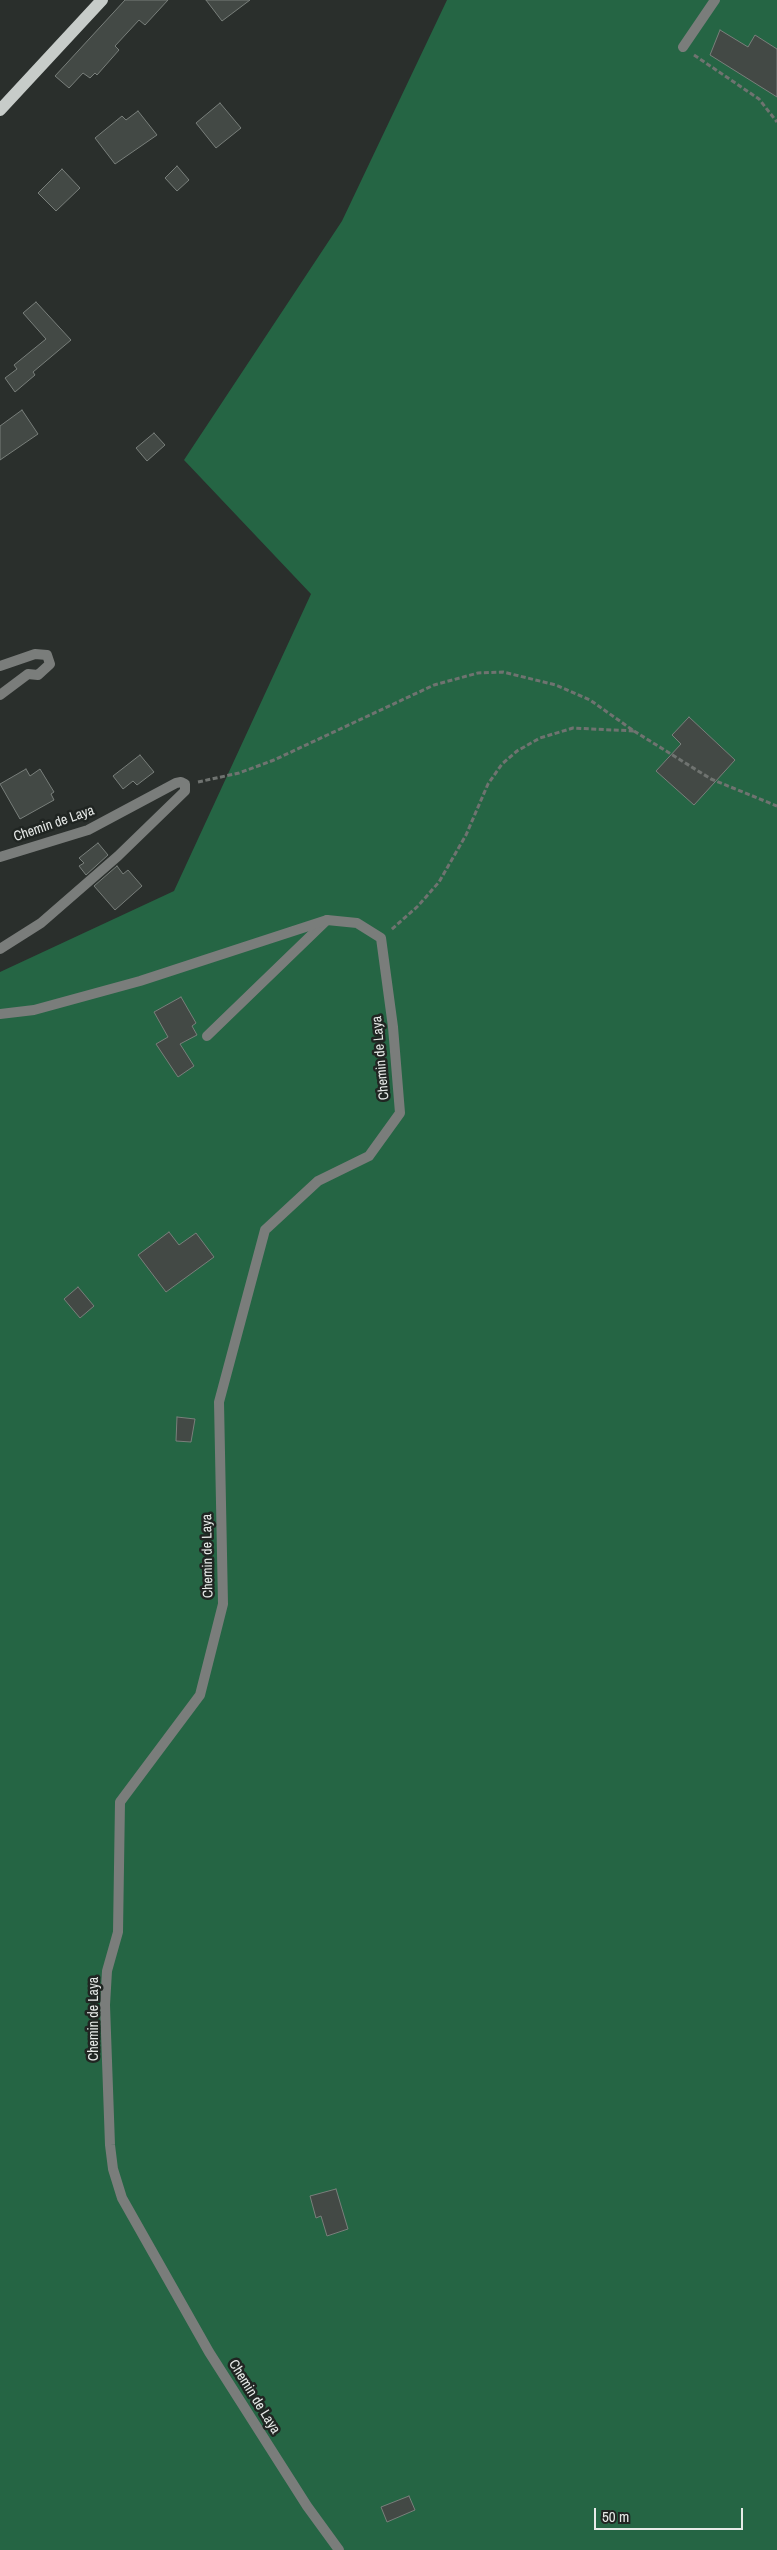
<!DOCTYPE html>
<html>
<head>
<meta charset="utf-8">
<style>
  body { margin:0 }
  #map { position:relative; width:777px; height:2550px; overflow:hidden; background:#2a2f2c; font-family:"Archivo Narrow",sans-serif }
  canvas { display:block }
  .scale { position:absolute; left:594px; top:2508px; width:149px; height:22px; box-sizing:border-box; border:2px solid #e7eae8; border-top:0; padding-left:6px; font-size:15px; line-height:18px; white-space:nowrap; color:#e7eae8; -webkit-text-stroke:4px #202522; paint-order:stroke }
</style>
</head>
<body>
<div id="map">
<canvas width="777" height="2550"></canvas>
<div class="scale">50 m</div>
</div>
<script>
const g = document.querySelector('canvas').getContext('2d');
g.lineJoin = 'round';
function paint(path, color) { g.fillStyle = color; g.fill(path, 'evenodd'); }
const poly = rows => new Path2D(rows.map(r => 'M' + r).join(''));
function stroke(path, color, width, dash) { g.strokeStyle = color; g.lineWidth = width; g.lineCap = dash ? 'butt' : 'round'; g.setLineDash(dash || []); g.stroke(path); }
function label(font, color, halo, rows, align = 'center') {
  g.font = font + ' "Archivo Narrow",sans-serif'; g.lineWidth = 5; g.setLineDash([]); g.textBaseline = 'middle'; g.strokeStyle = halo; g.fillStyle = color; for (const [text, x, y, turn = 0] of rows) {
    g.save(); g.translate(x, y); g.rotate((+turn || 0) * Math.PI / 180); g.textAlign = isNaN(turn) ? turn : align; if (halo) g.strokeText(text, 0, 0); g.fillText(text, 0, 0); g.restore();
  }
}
paint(poly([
  [447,0,777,0,777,2550,0,2550,0,972,174,891,311,594,184,460,342,221]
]), '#256544');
const building = poly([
  [125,0,168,0,145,25,139,20,115,46,119,50,97,75,95,73,90,78,83,73,69,88,55,76,125,0],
  [206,0,250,0,222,21,206,0],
  [720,30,748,47,755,35,777,49,777,97,710,55,720,30],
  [220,103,241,128,216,148,196,123,220,103],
  [138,111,157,135,115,164,95,138,122,116,126,120,138,111],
  [177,166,189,180,177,191,165,178,177,166],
  [62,169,80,188,56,211,38,193,62,169],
  [36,302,71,340,33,372,35,375,15,392,5,378,17,369,14,365,46,339,23,313,36,302],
  [22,410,38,434,0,460,0,426,22,410],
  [154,433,165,445,147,461,136,448,154,433],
  [689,717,735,760,694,805,656,771,681,744,672,735,689,717],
  [140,755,154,772,137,785,133,781,123,789,113,776,140,755],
  [26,769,30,776,40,769,54,792,51,794,54,800,20,819,0,784,26,769],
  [98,843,108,855,86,875,79,866,84,863,79,858,98,843],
  [117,866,123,874,128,870,142,886,115,910,94,886,117,866],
  [181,997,196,1023,192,1026,197,1035,180,1044,194,1066,178,1077,156,1044,168,1037,154,1012,181,997],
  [169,1232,179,1245,196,1233,214,1257,166,1292,138,1255,169,1232],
  [78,1287,94,1306,80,1318,64,1299,78,1287],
  [177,1417,195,1419,191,1442,176,1441,177,1417],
  [336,2189,348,2229,327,2236,321,2216,316,2218,310,2196,336,2189],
  [409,2496,415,2510,387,2522,381,2507,409,2496]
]);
paint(building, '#434945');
stroke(building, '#797f7b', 1);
stroke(poly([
  [694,55,759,99,777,122],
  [634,731,711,779,777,806],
  [198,782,239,773,274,760,434,685,478,673,503,672,556,685,590,700,634,731,573,728,540,738,517,751,502,764,488,784,466,835,439,882,418,906,391,930]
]), '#6f7370', 3, [5, 2.5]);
stroke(poly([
  [207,1036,327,920]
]), '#7a7d7b', 10);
stroke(poly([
  [683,47,715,0],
  [0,666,35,654,47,655,50,664,38,675,28,674,0,695],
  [0,857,88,830,176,783,181,782,185,784,185,791,118,856,41,923,0,949],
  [0,1014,34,1010,140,981,327,920,357,923,381,938,393,1027,400,1113,369,1156,318,1181,265,1230,219,1402,223,1604,200,1695,120,1802,118,1932,107,1971,105,2005,110,2145,113,2169,122,2198,209,2352,307,2506,339,2550]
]), '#7a7d7b', 10);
stroke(poly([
  [0,110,102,0]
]), '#c7ccc9', 12);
label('14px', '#e7eae8', '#202522', [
  ["Chemin de Laya",54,824,-19],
  ["Chemin de Laya",381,1058,-95],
  ["Chemin de Laya",208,1556,-91],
  ["Chemin de Laya",94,2019,-90],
  ["Chemin de Laya",254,2397,58]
]);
</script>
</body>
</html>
